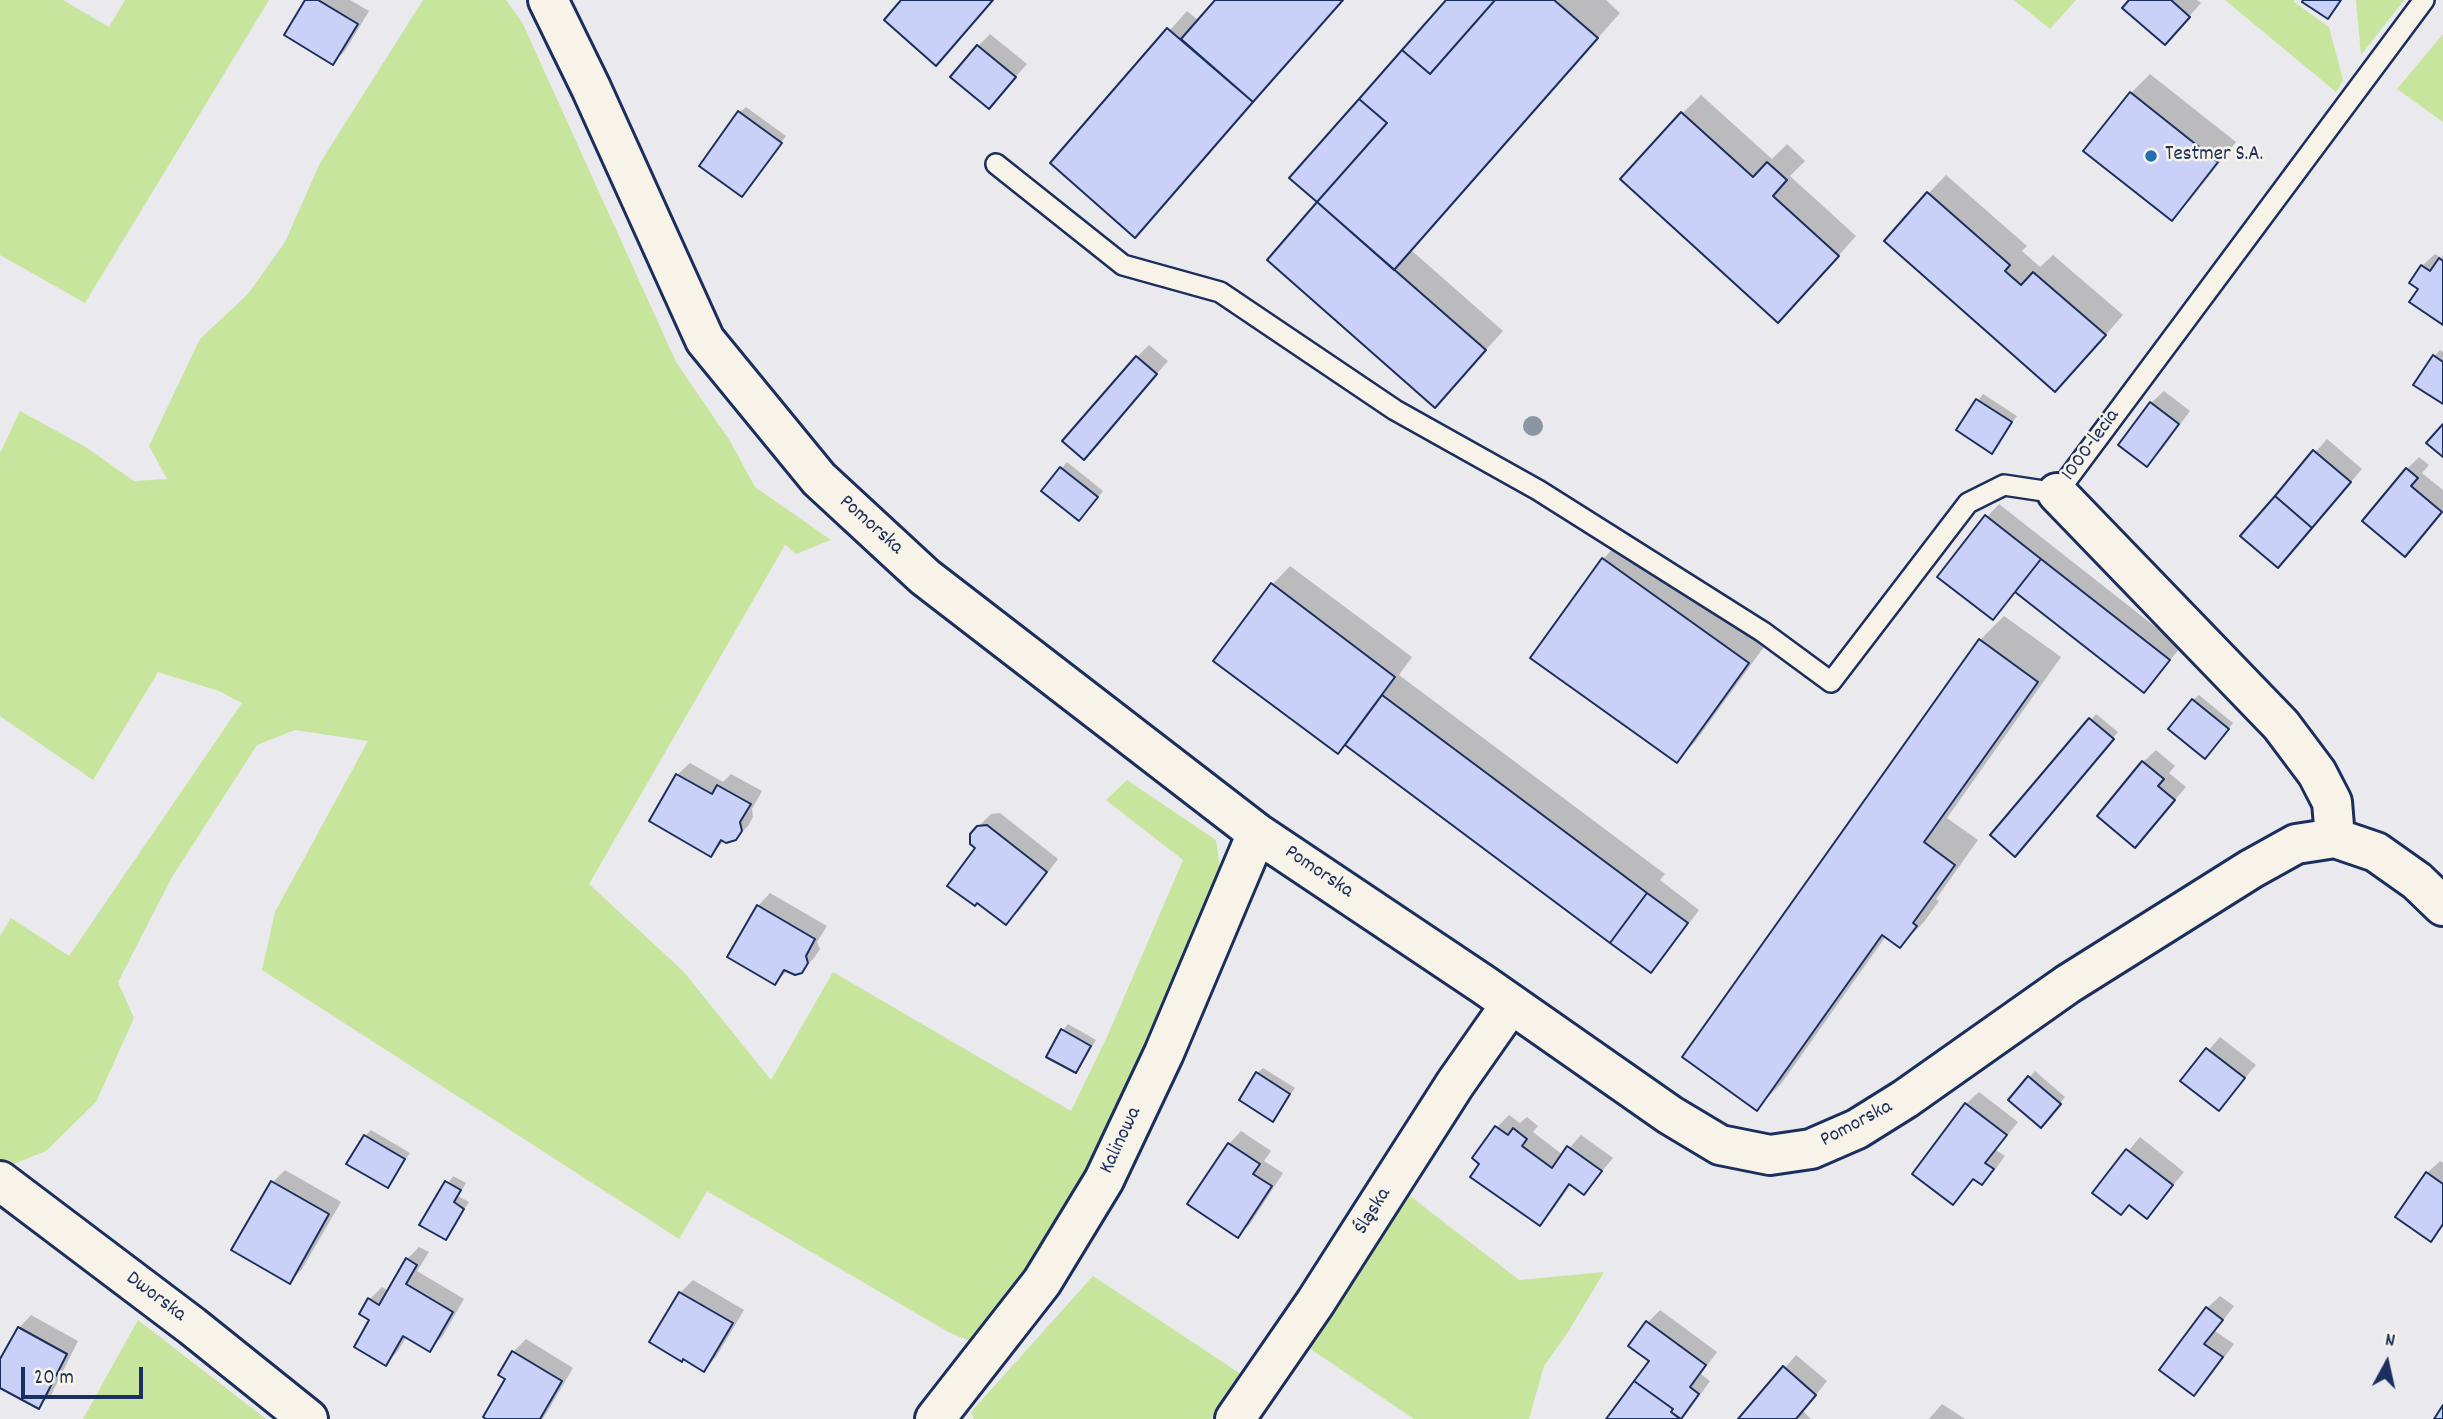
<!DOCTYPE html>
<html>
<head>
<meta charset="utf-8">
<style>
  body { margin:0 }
  #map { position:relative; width:2443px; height:1419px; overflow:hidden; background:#eae9ed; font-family:Dekko,sans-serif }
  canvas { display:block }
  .north { position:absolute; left:2352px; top:1328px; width:70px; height:70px; -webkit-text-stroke:5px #f7f3e8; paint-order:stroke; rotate:8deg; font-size:19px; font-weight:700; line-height:28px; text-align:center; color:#1b2f5e }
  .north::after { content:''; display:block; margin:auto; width:24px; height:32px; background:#1b2f5e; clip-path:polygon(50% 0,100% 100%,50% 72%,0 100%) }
  .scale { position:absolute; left:21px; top:1367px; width:122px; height:32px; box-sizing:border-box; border:4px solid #1b2f5e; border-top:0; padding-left:9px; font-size:21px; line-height:24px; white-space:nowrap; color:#1b2f5e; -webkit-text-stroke:5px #f7f3e8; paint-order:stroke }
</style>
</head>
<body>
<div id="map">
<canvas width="2443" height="1419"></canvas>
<div class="north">N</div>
<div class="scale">20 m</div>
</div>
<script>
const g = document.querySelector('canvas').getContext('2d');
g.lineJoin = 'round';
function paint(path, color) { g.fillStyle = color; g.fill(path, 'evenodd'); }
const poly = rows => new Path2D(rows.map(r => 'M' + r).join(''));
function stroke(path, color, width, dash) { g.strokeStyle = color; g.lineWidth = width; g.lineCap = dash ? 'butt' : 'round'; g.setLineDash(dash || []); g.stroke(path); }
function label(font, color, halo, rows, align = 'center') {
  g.font = font + ' Dekko,sans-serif'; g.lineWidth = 5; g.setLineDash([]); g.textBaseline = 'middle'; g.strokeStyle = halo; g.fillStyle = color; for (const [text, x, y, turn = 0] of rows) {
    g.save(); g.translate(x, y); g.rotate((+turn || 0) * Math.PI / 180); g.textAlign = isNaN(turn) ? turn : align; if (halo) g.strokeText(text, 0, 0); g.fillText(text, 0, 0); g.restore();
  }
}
paint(poly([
  [0,0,63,0,109,27,125,0,269,0,85,303,0,255],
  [423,0,506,0,522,22,676,362,730,441,755,487,831,540,796,554,785,545,589,884,683,971,771,1080,833,972,1071,1111,1107,1037,1183,860,1106,800,1127,780,1216,840,1221,876,1111,1136,1018,1292,973,1342,950,1333,707,1191,679,1239,262,970,275,912,368,741,295,730,257,745,172,877,118,982,134,1018,96,1102,46,1151,6,1167,0,1162,0,936,11,918,69,956,242,703,219,691,158,672,93,780,0,716,0,453,20,411,84,446,134,481,167,479,149,446,200,339,248,294,285,242,320,163],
  [2014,0,2076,0,2050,29],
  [2225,0,2295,0,2294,2,2329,27,2343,80,2336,92],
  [2356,0,2404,0,2361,55],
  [2443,34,2443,122,2397,89],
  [1406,1193,1519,1280,1604,1272,1568,1332,1544,1366,1529,1419,1414,1419,1306,1346],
  [1093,1276,1242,1375,1211,1419,974,1419,971,1412],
  [138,1320,266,1419,83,1419]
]), '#c7e59c');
paint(poly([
  [307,0,350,0,369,11,345,51,332,63],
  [1218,0,1343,0,1135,235,1052,163,1187,11,1199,21],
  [1448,0,1606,0,1620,13,1411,250,1503,331,1435,406,1320,202],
  [2132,0,2197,0,2201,3,2177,30],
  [990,34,1027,64,989,107,978,46],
  [2150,74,2236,142,2190,200,2172,218,2086,151,2131,93],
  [1701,95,1772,159,1787,144,1805,161,1790,176,1856,236,1797,302,1682,114],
  [746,107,786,136,742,195,740,112],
  [1946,175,2027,246,2022,251,2040,267,2053,255,2123,315,2074,371,1928,194],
  [2435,254,2441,258,2443,255,2443,323,2421,288,2422,266],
  [1149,345,1168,361,1096,445,1137,357],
  [2440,350,2443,352,2443,402,2434,356],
  [2164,391,2190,411,2160,452,2147,464,2151,403],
  [1983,394,2017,416,1992,452,1958,430],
  [2327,439,2362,469,2290,554,2243,536],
  [2419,457,2429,465,2422,473,2443,490,2443,511,2405,554,2407,469],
  [1067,462,1103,491,1085,513,1044,490],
  [1999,504,2181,647,2144,691,2017,591,1993,618,1987,517],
  [1621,540,1766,644,1695,742,1677,761,1603,559],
  [1290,566,1412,657,1399,675,1665,874,1660,880,1699,910,1663,958,1651,971,1346,743,1272,585],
  [2004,616,2061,657,1947,818,1978,840,1936,899,1939,901,1924,922,1900,946,1886,936,1781,1084,1757,1108,1980,640],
  [2199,695,2233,723,2211,751,2193,700],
  [2096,714,2118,732,2020,848,2091,720],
  [2156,750,2175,766,2169,773,2186,787,2135,846,2143,762],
  [690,763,723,782,731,774,762,791,752,809,753,817,748,826,735,839,725,840,711,855,677,775],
  [1000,813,1058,859,1019,911,1006,923,977,901,978,827,991,814],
  [770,893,827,926,817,942,820,949,814,958,801,971,788,970,775,983,758,906],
  [1068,1024,1096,1040,1081,1065,1076,1071,1048,1056,1063,1030],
  [2220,1037,2256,1065,2219,1109,2183,1080],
  [1263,1068,1295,1088,1273,1119,1257,1073],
  [2035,1071,2065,1097,2046,1120,2010,1099],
  [1979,1092,2018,1122,1996,1150,2005,1156,1994,1171,1982,1183,1975,1178,1953,1203,1966,1104],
  [1509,1115,1520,1123,1527,1117,1538,1126,1533,1132,1563,1155,1581,1135,1613,1158,1584,1193,1572,1183,1552,1211,1540,1223,1474,1158,1497,1127],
  [371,1130,410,1153,387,1186,365,1136],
  [1241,1131,1271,1151,1264,1161,1283,1173,1250,1224,1238,1236,1229,1144],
  [2140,1137,2184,1172,2147,1217,2130,1204,2121,1213,2094,1192],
  [2440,1161,2443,1163,2443,1227,2430,1240,2427,1173],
  [285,1170,341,1202,302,1269,290,1282,272,1183],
  [453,1176,466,1183,458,1196,469,1202,445,1238,422,1224],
  [419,1247,429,1252,417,1271,464,1299,442,1337,429,1349,407,1336,398,1351,386,1364,372,1320,370,1299,382,1287,389,1291,407,1259],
  [693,1280,744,1310,716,1357,704,1369,684,1357,680,1293],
  [2220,1296,2234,1306,2215,1331,2234,1344,2207,1381,2194,1394,2207,1308],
  [1660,1310,1717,1352,1701,1374,1710,1381,1683,1419,1608,1419,1651,1360,1648,1322],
  [31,1315,78,1341,51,1395,38,1407,0,1386,0,1363,19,1328],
  [526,1339,573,1368,543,1419,490,1419,507,1379,513,1352],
  [1796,1355,1827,1381,1803,1411,1811,1419,1741,1419],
  [1942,1404,1965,1419,1929,1419]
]), '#0003');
const building = poly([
  [305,0,318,0,358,24,333,65,284,35,305,0],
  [901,0,993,0,936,66,884,20,901,0],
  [1215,0,1343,0,1253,102,1181,39,1215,0],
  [1446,0,1495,0,1430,74,1402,50,1446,0],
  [1495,0,1554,0,1598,38,1394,270,1317,202,1387,123,1359,99,1402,50,1430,74,1495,0],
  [2129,0,2171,0,2190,17,2165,45,2122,8,2129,0],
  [2303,0,2341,0,2328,19,2302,2,2303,0],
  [1167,28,1253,102,1135,238,1050,163,1167,28],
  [977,45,1016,77,989,109,950,77,977,45],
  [2130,92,2218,162,2172,221,2083,151,2130,92],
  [1359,99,1387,123,1317,202,1289,178,1359,99],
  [738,111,782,143,742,197,699,166,738,111],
  [1681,112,1753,177,1767,162,1787,180,1773,196,1839,256,1778,323,1620,179,1681,112],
  [1927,192,2010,265,2005,271,2021,285,2033,272,2106,335,2055,392,1884,241,1927,192],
  [1317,202,1486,350,1435,408,1267,260,1317,202],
  [2439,258,2443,261,2443,325,2409,302,2418,289,2409,283,2421,265,2430,271,2439,258],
  [2433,355,2443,362,2443,404,2413,385,2433,355],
  [1136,356,1157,374,1084,460,1062,441,1136,356],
  [1976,399,2012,422,1992,454,1956,430,1976,399],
  [2150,402,2179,424,2147,467,2118,445,2150,402],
  [2443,424,2443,457,2426,443,2443,424],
  [2313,450,2351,482,2312,528,2275,496,2313,450],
  [1060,467,1098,497,1079,521,1041,491,1060,467],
  [2406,468,2418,478,2411,486,2442,512,2405,557,2362,521,2406,468],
  [2275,496,2312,528,2278,568,2240,536,2275,496],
  [1985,515,2041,559,1993,620,1937,577,1985,515],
  [1602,558,1749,663,1677,763,1530,658,1602,558],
  [2041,559,2170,660,2144,693,2015,592,2041,559],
  [1271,583,1395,677,1338,754,1213,661,1271,583],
  [1979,639,2038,682,1924,842,1955,865,1913,923,1917,926,1900,948,1882,935,1757,1111,1682,1057,1979,639],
  [1382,695,1647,893,1610,943,1345,745,1382,695],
  [2192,699,2229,729,2205,759,2168,729,2192,699],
  [2089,718,2114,739,2015,857,1990,835,2089,718],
  [2142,761,2164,779,2158,786,2175,800,2135,848,2097,816,2142,761],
  [676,774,712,794,717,785,751,804,740,822,742,831,736,840,726,843,721,840,711,857,649,821,676,774],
  [987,825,1047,872,1006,925,977,903,975,906,947,886,975,848,970,844,970,834,977,826,987,825],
  [1647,893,1688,923,1651,973,1610,943,1647,893],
  [757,905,815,939,806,956,808,963,802,973,795,975,784,970,775,985,727,957,757,905],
  [1061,1029,1091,1046,1076,1073,1046,1057,1061,1029],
  [2206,1048,2245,1078,2219,1111,2180,1081,2206,1048],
  [1256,1072,1290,1094,1273,1122,1239,1100,1256,1072],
  [2028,1076,2061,1104,2041,1128,2008,1100,2028,1076],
  [1965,1103,2007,1135,1985,1163,1994,1169,1982,1185,1973,1179,1953,1205,1912,1174,1965,1103],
  [1495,1126,1508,1135,1513,1128,1527,1139,1522,1146,1552,1168,1567,1146,1602,1171,1584,1195,1569,1184,1540,1226,1470,1177,1479,1164,1472,1158,1495,1126],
  [364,1135,405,1159,388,1188,346,1164,364,1135],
  [1228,1143,1260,1164,1253,1174,1272,1186,1238,1238,1187,1204,1228,1143],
  [2126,1149,2173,1185,2147,1219,2129,1205,2121,1215,2092,1193,2126,1149],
  [2426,1172,2443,1184,2443,1224,2431,1242,2395,1217,2426,1172],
  [271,1181,329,1214,290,1284,231,1250,271,1181],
  [445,1181,461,1190,454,1202,464,1209,446,1240,419,1225,445,1181],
  [406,1258,417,1265,406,1284,453,1312,430,1352,403,1336,386,1366,354,1347,369,1320,359,1314,368,1298,379,1305,406,1258],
  [679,1292,733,1323,704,1372,683,1359,682,1362,649,1342,679,1292],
  [2206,1307,2223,1320,2204,1344,2223,1357,2194,1396,2159,1370,2206,1307],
  [1646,1321,1706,1365,1690,1387,1699,1394,1681,1419,1671,1412,1673,1409,1634,1381,1649,1361,1628,1346,1646,1321],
  [18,1327,67,1354,39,1409,0,1388,0,1359,18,1327],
  [512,1351,562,1381,540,1419,486,1419,483,1417,505,1379,498,1375,512,1351],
  [1783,1366,1816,1395,1796,1419,1738,1419,1783,1366],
  [1634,1381,1673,1409,1671,1412,1680,1419,1606,1419,1634,1381],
  [2443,1405,2443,1419,2434,1419,2443,1405]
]);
paint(building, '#cad1f9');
stroke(building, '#1b2f5e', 2);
const lane = poly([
  [996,164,1123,265,1220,292,1395,410,1538,490,1763,632,1831,682,1968,503,2004,485,2057,493,2424,0]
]);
const street = poly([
  [548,0,591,88,705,340,819,479,925,577,1257,833,1484,985,1670,1115,1720,1145,1770,1155,1811,1149,1857,1129,1905,1099,2068,984,2251,869,2296,844,2335,838,2376,852,2417,881,2443,906],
  [2057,493,2281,725,2317,773,2332,802,2335,838],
  [0,1181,192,1326,308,1419],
  [935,1419,1042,1282,1104,1180,1164,1053,1257,833],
  [1235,1419,1315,1303,1455,1084,1511,1004]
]);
stroke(lane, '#1b2f5e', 24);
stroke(street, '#1b2f5e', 44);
stroke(lane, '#f7f3e8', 19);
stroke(street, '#f7f3e8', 38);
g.fillStyle = '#8b96a5';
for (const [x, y] of [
  [1533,426]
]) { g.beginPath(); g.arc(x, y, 10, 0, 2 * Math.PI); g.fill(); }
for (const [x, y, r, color] of [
  [2151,156,7,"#1f6fb2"]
]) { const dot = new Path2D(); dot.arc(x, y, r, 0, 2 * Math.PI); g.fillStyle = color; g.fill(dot); stroke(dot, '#f7f3e8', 2.5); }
label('21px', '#1b2f5e', '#f7f3e8', [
  ["Testmer S.A.",2165,156]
], 'left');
label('21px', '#1b2f5e', '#f7f3e8', [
  ["1000-lecia",2092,446,-54],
  ["Pomorska",870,526,42],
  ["Pomorska",1318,873,34],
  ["Pomorska",1857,1125,-28],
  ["Kalinowa",1122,1141,-65],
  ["Śląska",1374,1212,-58],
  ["Dworska",155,1298,37]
]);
</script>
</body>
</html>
